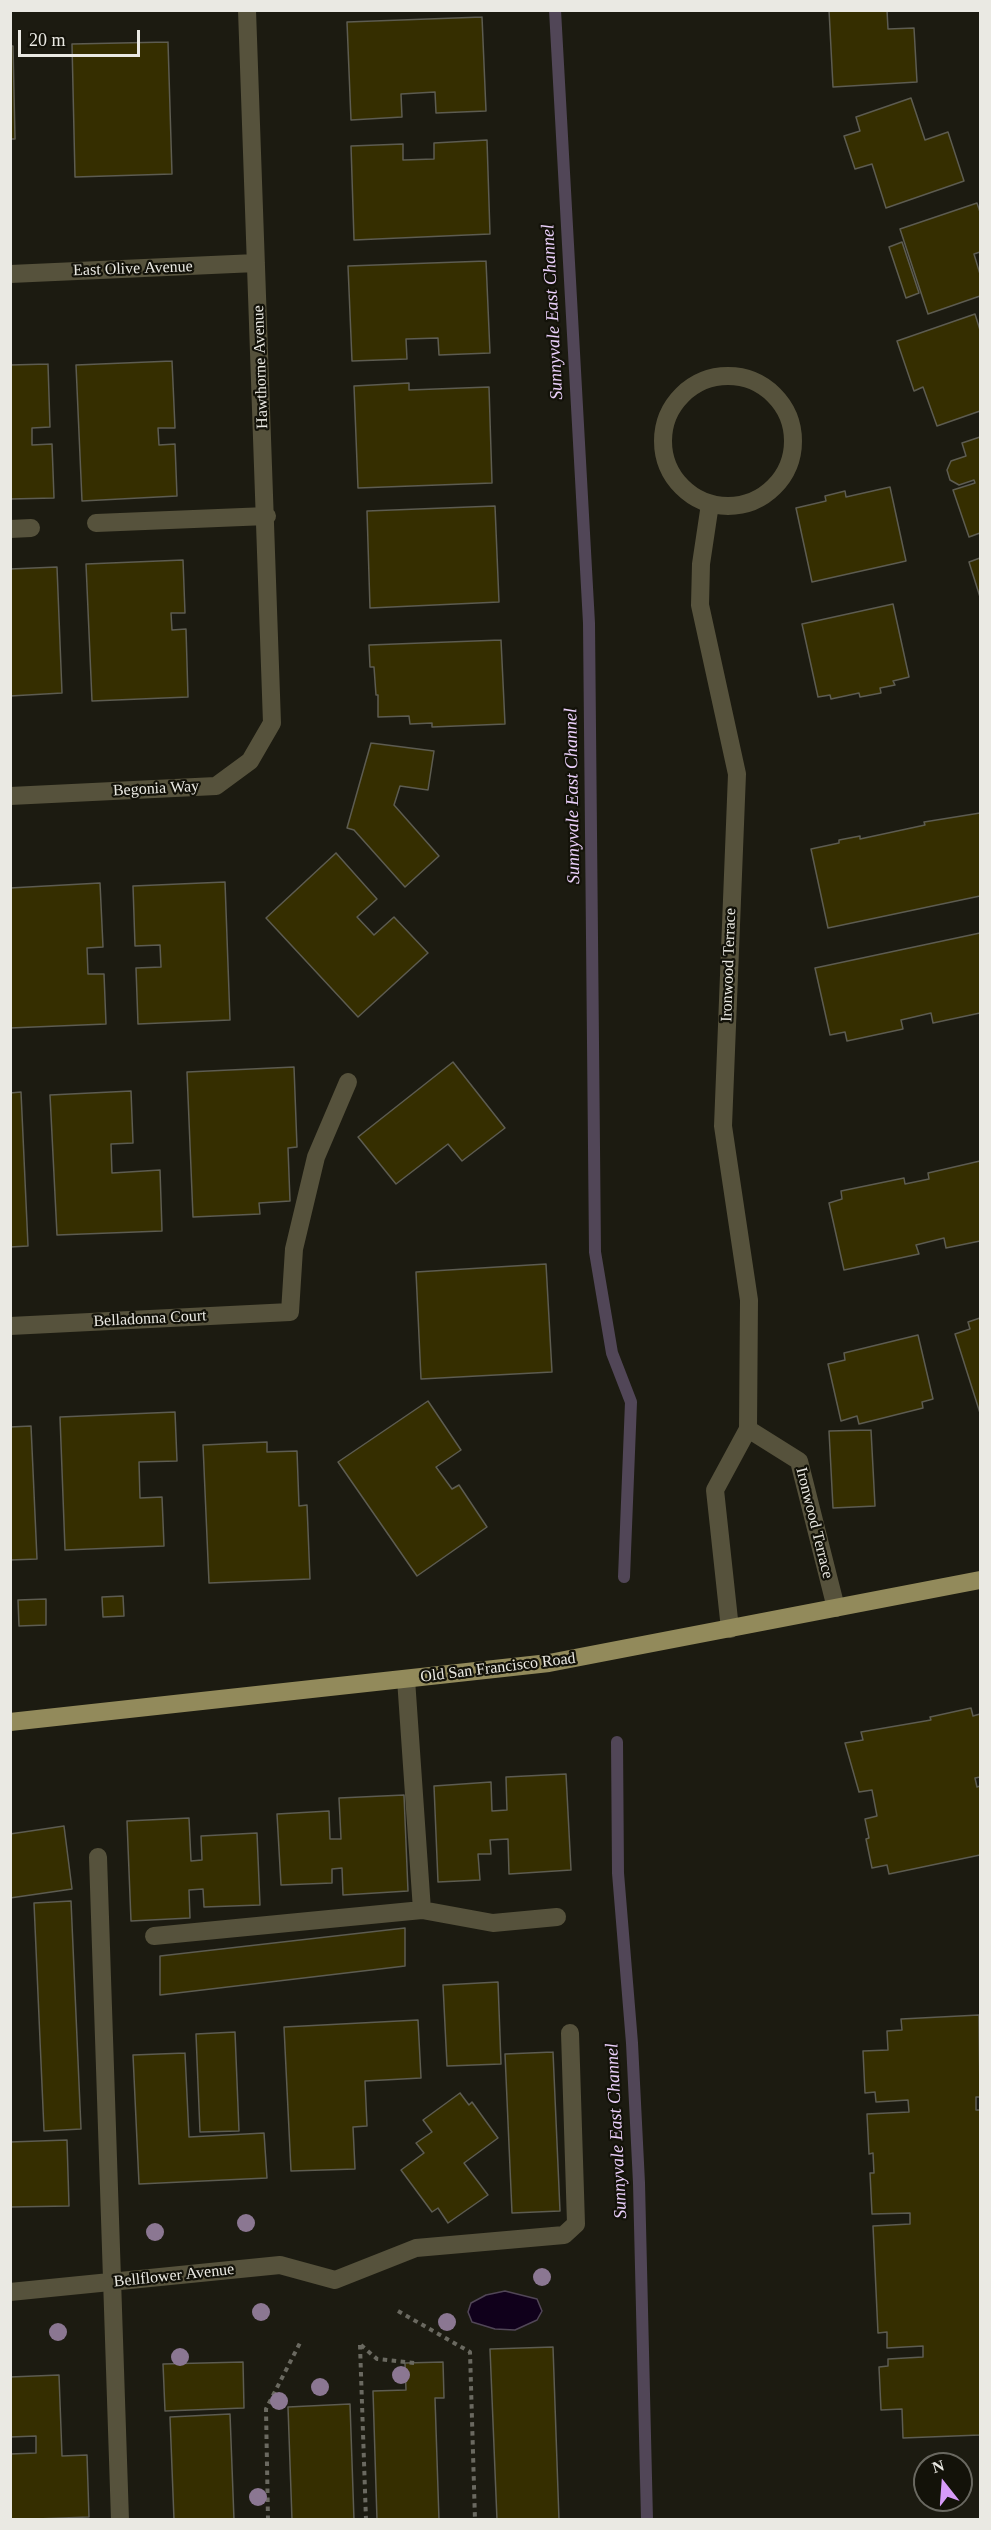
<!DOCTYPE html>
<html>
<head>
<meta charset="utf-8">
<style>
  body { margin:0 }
  #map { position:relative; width:991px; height:2530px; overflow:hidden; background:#1c1b11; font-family:"Times New Roman",serif }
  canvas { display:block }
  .frame { position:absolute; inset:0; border:12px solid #eae9e3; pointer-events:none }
  .north { position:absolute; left:913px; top:2452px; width:60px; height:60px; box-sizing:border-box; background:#131209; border:2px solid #696860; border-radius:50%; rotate:343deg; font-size:16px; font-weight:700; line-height:24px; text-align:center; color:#eae9e3 }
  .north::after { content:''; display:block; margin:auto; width:21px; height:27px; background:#d79bf9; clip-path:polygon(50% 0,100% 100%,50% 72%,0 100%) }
  .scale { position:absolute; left:18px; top:30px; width:122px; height:27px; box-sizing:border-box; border:3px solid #eae9e3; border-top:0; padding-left:8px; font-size:18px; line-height:21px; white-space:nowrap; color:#eae9e3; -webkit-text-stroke:4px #131209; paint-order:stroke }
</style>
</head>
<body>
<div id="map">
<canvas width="991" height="2530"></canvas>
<div class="frame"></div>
<div class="north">N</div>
<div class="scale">20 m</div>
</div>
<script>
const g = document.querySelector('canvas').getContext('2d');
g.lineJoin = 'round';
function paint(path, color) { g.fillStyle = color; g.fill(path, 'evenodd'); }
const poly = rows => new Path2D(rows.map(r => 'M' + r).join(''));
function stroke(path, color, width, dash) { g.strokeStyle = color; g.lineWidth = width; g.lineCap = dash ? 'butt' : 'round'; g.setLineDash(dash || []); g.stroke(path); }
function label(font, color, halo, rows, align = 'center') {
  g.font = font + ' "Times New Roman",serif'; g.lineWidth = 4.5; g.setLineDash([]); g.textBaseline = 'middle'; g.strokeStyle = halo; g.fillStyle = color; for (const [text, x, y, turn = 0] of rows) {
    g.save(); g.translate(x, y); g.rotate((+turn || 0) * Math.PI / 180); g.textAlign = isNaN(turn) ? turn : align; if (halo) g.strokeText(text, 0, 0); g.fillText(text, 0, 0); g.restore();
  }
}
const water = poly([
  [505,2291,537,2299,542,2311,537,2320,515,2330,495,2329,472,2322,468,2312,471,2303,486,2295,505,2291]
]);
paint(water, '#10001b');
stroke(water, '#514657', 1.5);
stroke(poly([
  [555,10,589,623,595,1252,612,1353,631,1402,624,1577],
  [617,1742,618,1873,632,2043,639,2183,647,2520]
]), '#514657', 12);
const building = poly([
  [829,10,887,10,888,29,914,28,917,82,833,87,829,10],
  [482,17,486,111,436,113,435,92,401,94,402,117,351,120,347,22,482,17],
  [168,42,172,174,75,177,72,44,168,42],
  [10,46,13,46,15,139,10,139,10,46],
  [911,98,925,140,948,132,964,181,886,208,872,164,855,169,844,136,860,131,856,117,911,98],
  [487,140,490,234,354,240,351,146,403,144,403,160,434,159,434,143,487,140],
  [977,203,980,212,980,252,974,254,980,274,980,296,928,314,900,229,977,203],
  [902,242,919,293,906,298,889,247,902,242],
  [486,261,490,353,439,355,438,338,406,339,407,359,352,361,348,266,486,261],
  [975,314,980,330,980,411,937,426,923,387,914,391,897,341,975,314],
  [172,361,175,428,158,428,159,445,175,444,177,496,82,501,76,365,172,361],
  [48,364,50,427,32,428,32,445,52,444,54,498,10,499,10,365,48,364],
  [409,383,409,390,489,387,492,483,358,488,354,386,409,383],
  [980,437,980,533,969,537,953,490,975,483,974,480,959,485,950,480,947,470,951,461,966,456,962,443,980,437],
  [890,487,906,561,812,582,796,508,826,501,825,496,845,491,846,497,890,487],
  [495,506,499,602,370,608,367,511,495,506],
  [980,558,980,597,969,562,980,558],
  [183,560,185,613,171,613,172,630,186,629,188,697,92,701,86,564,183,560],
  [57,567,62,693,10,696,10,569,57,567],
  [893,604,909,677,893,681,895,685,880,688,881,693,860,697,859,693,831,699,830,695,818,697,802,624,893,604],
  [501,640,505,724,432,727,432,723,410,724,409,716,378,717,378,695,376,695,374,667,370,667,369,645,501,640],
  [371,743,434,751,428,790,400,786,394,805,439,856,405,887,354,830,347,828,371,743],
  [980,813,980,896,828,928,811,849,839,843,839,840,860,836,860,839,925,825,924,822,980,813],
  [336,853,377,899,357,917,374,935,394,917,428,953,358,1017,266,918,336,853],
  [225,882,230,1020,138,1024,136,968,161,967,160,945,135,946,133,886,225,882],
  [100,883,103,947,87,948,88,974,104,974,106,1024,10,1028,10,888,100,883],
  [980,933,980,1013,933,1023,931,1013,901,1020,903,1029,847,1041,845,1032,830,1035,815,968,980,933],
  [453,1062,505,1128,462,1161,448,1144,396,1184,358,1137,453,1062],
  [294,1067,297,1147,288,1148,290,1201,259,1203,260,1214,193,1217,187,1072,294,1067],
  [131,1091,133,1143,111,1144,112,1173,160,1170,162,1231,57,1235,50,1095,131,1091],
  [21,1092,28,1246,10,1247,10,1093,21,1092],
  [980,1161,980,1241,946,1248,944,1238,916,1245,919,1254,844,1270,829,1203,842,1199,841,1191,904,1178,905,1184,929,1179,928,1173,980,1161],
  [546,1264,552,1372,421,1379,416,1272,546,1264],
  [980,1318,980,1413,955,1334,970,1329,968,1322,980,1318],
  [918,1335,933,1399,922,1402,923,1408,859,1424,857,1416,841,1421,828,1364,845,1360,844,1353,918,1335],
  [428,1401,461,1450,436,1467,452,1489,459,1485,487,1527,417,1576,338,1462,428,1401],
  [175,1412,177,1461,139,1462,140,1498,162,1497,164,1546,65,1550,60,1417,175,1412],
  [31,1426,37,1559,10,1560,10,1427,31,1426],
  [871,1430,875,1506,833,1508,829,1431,871,1430],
  [267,1442,267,1452,297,1451,299,1506,307,1505,310,1579,209,1583,203,1445,267,1442],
  [123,1596,124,1616,103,1617,102,1597,123,1596],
  [46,1599,46,1625,19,1626,18,1600,46,1599],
  [971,1708,973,1716,980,1714,980,1777,975,1778,977,1787,980,1786,980,1855,889,1874,887,1865,872,1868,866,1839,869,1838,865,1819,877,1816,872,1790,859,1792,845,1743,863,1740,861,1732,931,1720,930,1717,971,1708],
  [566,1774,571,1870,509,1874,508,1839,490,1840,491,1854,478,1854,480,1880,438,1882,434,1786,491,1782,492,1811,507,1810,506,1777,566,1774],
  [404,1795,408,1891,343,1895,342,1868,332,1869,332,1883,281,1885,277,1814,329,1811,330,1839,341,1839,339,1798,404,1795],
  [189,1818,191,1861,202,1860,201,1836,257,1833,260,1905,204,1907,203,1889,189,1890,190,1918,131,1921,127,1821,189,1818],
  [64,1826,72,1889,10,1898,10,1834,64,1826],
  [71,1901,81,2129,44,2131,34,1903,71,1901],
  [405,1928,405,1966,160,1995,160,1956,405,1928],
  [498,1982,501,2064,447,2066,443,1985,498,1982],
  [979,2015,980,2097,976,2097,976,2110,980,2110,980,2435,903,2438,902,2409,881,2410,879,2367,888,2366,888,2359,923,2357,923,2346,887,2348,887,2332,878,2333,873,2226,910,2224,910,2213,872,2214,870,2173,874,2173,873,2153,869,2154,867,2114,909,2112,908,2100,876,2102,875,2092,865,2093,863,2051,888,2050,887,2031,902,2030,901,2019,979,2015],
  [418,2020,421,2078,365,2081,367,2126,353,2127,355,2169,291,2171,284,2027,418,2020],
  [235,2032,239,2131,200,2132,196,2034,235,2032],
  [553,2052,560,2211,512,2213,505,2054,553,2052],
  [185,2053,189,2137,264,2133,267,2178,139,2184,133,2055,185,2053],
  [460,2093,469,2105,472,2102,498,2138,464,2163,488,2195,448,2223,438,2208,432,2212,401,2170,424,2153,416,2143,432,2132,423,2120,460,2093],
  [67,2140,69,2206,10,2207,10,2142,67,2140],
  [553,2347,559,2520,497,2520,490,2349,553,2347],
  [243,2362,244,2408,165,2411,163,2364,243,2362],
  [443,2362,444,2398,435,2398,439,2520,377,2520,373,2391,406,2390,405,2363,443,2362],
  [59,2375,62,2456,87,2455,89,2517,10,2520,10,2454,36,2453,36,2436,10,2437,10,2377,59,2375],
  [350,2404,354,2520,292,2520,288,2407,350,2404],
  [230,2414,234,2520,174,2520,170,2417,230,2414]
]);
paint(building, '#352e00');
stroke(building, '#5d5c51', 1.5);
stroke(poly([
  [398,2311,470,2352,475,2520],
  [360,2345,366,2520],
  [361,2345,377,2359,415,2363],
  [268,2520,266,2409,301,2341]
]), '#6a6960', 4, [4.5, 4.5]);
stroke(poly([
  [10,274,256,263],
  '663 441a65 65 0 1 1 130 0a65 65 0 1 1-130 0Z',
  [710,504,701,564,700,605,737,774,723,1126,749,1300,748,1429,715,1490,730,1629],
  [96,523,267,516],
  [10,529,31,528],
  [10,796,216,786,250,761,272,723,247,10],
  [10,1326,290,1312,294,1249,316,1157,348,1082],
  [748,1429,799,1461,836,1608],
  [406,1679,422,1910],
  [98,1857,120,2520],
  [154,1936,422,1910,493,1923,557,1917],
  [10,2292,280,2265,335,2280,416,2248,564,2235,576,2224,570,2033]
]), '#56523c', 18);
stroke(poly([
  [10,1722,549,1663,980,1580]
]), '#928a5b', 18);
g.fillStyle = '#8b7792';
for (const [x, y] of [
  [246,2223],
  [155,2232],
  [542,2277],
  [261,2312],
  [447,2322],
  [58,2332],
  [180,2357],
  [401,2375],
  [320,2387],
  [279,2401],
  [258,2497]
]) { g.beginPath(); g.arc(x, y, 9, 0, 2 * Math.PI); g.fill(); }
label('16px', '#eae9e3', '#131209', [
  ["East Olive Avenue",133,269,-2],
  ["Hawthorne Avenue",261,367,-92],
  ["Begonia Way",156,789,-3],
  ["Ironwood Terrace",729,965,-88],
  ["Belladonna Court",150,1319,-3],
  ["Ironwood Terrace",814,1523,76],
  ["Old San Francisco Road",498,1668,-7],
  ["Bellflower Avenue",174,2276,-6]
]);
label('italic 18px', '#ecd1fc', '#131209', [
  ["Sunnyvale East Channel",553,312,-93],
  ["Sunnyvale East Channel",573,796,-91],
  ["Sunnyvale East Channel",617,2131,-93]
]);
</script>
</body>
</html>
